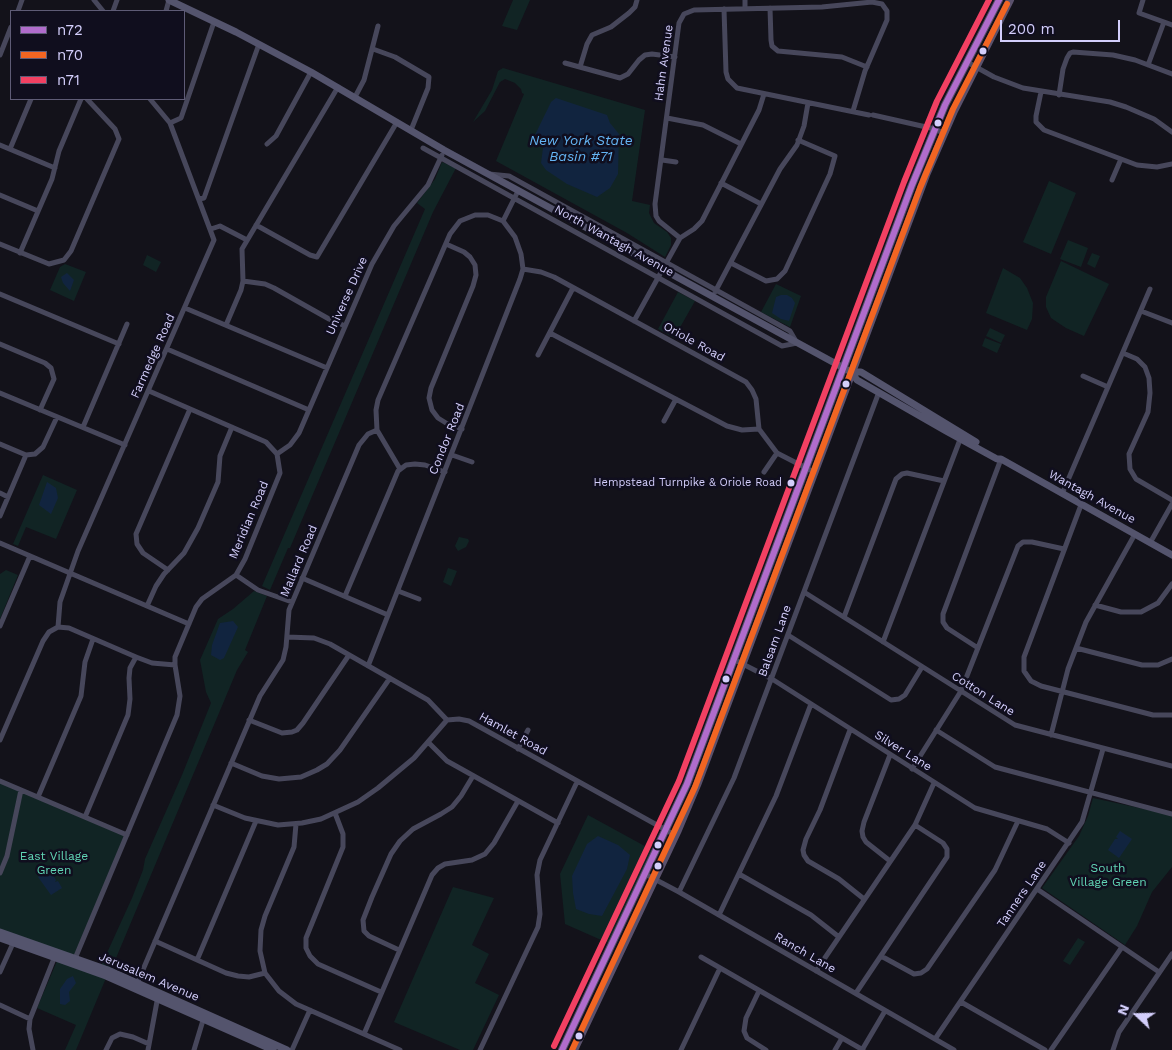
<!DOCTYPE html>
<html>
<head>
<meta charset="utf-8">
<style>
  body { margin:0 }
  #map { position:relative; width:1172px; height:1050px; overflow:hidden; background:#13121a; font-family:"Work Sans",sans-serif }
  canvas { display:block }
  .legend { position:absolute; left:10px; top:10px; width:175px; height:90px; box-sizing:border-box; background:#100e1e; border:1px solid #5e5b76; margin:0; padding:6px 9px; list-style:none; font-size:15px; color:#d3cefb }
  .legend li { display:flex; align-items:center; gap:10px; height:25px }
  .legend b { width:25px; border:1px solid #5e5b76 }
  .north { position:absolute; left:1112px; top:990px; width:50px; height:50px; -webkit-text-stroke:4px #100e1e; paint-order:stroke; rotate:291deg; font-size:14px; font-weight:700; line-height:20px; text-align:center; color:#d3cefb }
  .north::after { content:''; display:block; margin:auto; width:18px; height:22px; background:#d3cefb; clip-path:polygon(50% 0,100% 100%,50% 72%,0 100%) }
  .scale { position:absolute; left:1000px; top:20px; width:120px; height:22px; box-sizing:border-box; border:2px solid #d3cefb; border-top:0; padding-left:6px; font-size:15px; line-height:18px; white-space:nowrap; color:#d3cefb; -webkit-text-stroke:4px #100e1e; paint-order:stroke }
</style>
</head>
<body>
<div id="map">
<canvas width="1172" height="1050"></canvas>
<ul class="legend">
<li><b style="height:6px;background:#b06ccc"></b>n72</li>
<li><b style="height:6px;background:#f26522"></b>n70</li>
<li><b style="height:6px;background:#f24062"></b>n71</li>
</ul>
<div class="north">N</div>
<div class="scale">200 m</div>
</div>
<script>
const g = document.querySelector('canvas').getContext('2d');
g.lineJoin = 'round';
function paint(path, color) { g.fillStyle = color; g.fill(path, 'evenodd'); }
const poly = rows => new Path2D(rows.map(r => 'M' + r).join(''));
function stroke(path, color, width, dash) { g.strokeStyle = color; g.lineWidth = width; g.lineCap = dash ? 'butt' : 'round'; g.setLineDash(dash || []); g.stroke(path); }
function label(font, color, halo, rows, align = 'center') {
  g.font = font + ' "Work Sans",sans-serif'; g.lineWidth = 5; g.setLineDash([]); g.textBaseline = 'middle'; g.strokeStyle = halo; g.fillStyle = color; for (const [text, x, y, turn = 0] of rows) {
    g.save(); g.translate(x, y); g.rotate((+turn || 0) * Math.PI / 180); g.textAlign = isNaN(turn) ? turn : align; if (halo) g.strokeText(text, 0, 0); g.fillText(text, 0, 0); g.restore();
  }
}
paint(poly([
  [513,0,530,0,517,30,502,26],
  [503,68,645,110,632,201,650,205,649,213,654,223,667,232,671,238,671,245,665,257,627,233,496,161,524,94,522,93,521,89,515,83,505,79,500,82,485,111,473,122,492,90,498,71],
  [442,162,456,168,433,212,290,548,288,548,270,590,262,586,425,209,417,203,435,179],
  [1049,181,1076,193,1051,254,1023,242],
  [1068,240,1088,248,1081,267,1060,259],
  [1092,253,1100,256,1095,268,1087,264],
  [147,255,161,262,156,272,143,265],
  [1061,261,1109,284,1084,336,1066,328,1051,318,1046,307,1046,297],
  [65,264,86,272,74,301,50,290,60,267],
  [1003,268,1020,278,1027,288,1033,303,1032,319,1027,330,986,313],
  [776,284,801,296,790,327,761,312],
  [678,292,695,301,674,338,658,329],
  [990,328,1005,335,1001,343,986,336],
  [985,338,1001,344,997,353,982,346],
  [43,475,77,490,56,539,26,527,18,546,13,544],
  [459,537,468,539,469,541,466,547,458,551,455,546],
  [448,568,457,571,451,586,443,582],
  [6,570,18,575,0,619,0,574],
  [254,591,267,596,245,650,248,652,237,670,219,713,111,970,101,966,132,898,143,870,145,859,182,775,211,703,206,692,200,660,218,619,233,609],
  [0,781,127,835,73,961,0,935],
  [1093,798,1172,815,1172,867,1152,892,1137,926,1125,945,1042,888,1079,836,1088,816],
  [588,815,652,850,608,943,565,924,560,874],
  [453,887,494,898,472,945,489,954,475,983,499,995,473,1050,460,1050,394,1022],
  [1078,938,1085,942,1070,965,1063,961],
  [57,961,106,978,76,1050,65,1050,76,1025,37,1008]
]), '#112424');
paint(poly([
  [556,98,607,115,610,123,619,134,618,174,610,188,597,197,567,184,546,170,541,163,544,140,534,137,551,102],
  [67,273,74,280,70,291,63,283,61,277],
  [781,295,787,295,792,298,795,303,789,321,781,319,772,313,776,297],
  [47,482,56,488,58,498,51,514,39,505],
  [233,621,238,627,224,658,220,660,211,655,212,645,220,623],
  [1120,831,1132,839,1119,858,1108,850,1115,839,1118,839,1116,837],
  [598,836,618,845,630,855,627,869,602,916,589,914,576,909,573,893,572,876,587,844],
  [49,869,56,880,55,882,58,881,62,888,51,895,38,877],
  [73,976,76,983,69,992,70,1001,65,1005,60,1004,60,989,67,979]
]), '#11243f');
stroke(poly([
  [94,0,103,11],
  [745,0,745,9],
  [1143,0,1139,13,1172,25],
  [770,8,771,40,772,46,778,51,842,57,867,67],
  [724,9,726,72,728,79,737,88,869,115],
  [18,11,22,0],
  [113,11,117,0],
  [166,11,169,0],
  [373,49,395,57,429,77,428,88,411,130],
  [0,55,11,27],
  [967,62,994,77,1023,88,1110,102,1126,107,1154,119,1172,132],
  [565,63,620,78,628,74,639,60,645,55,652,54,675,57],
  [1148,65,1164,22],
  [580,67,587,44,592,35,611,27,629,13,635,7,637,0],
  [1041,92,1036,116,1036,122,1044,130,1137,165,1157,167,1172,164],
  [1059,95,1063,69,1067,58,1070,53,1073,52,1113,55,1135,60,1172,74],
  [355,97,364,80,378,26],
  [873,115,935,129,943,133],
  [667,118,703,125,741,144],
  [170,123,181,118,214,22],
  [267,144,276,136,311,72],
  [0,145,55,168],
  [423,148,782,346,797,343,790,331,716,290,509,176,489,174],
  [10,149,31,99],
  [662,160,676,162],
  [1112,180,1121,159],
  [721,183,761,204],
  [0,195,38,211],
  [199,199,204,198,259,44],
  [503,221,518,191],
  [256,225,310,255,317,257,397,122],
  [211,229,220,226,247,240],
  [680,238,659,221,656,216,655,204,679,23,684,14,694,10,822,7,872,2,882,4,887,11,887,20,865,71,853,111],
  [0,244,49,264,64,260,71,251,119,139,115,129,87,99],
  [446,244,464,252,470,257,475,265,476,275,473,286,431,388,429,398,432,410,438,418,446,423,462,429],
  [20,253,52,179,59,151,81,99],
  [731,263,766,281,777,279,785,271,830,174,835,156,798,140],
  [523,269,541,272,554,277,746,382,752,390,756,399,759,429,777,453,814,472],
  [243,281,265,284,274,288,329,319,345,326],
  [715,292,780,169,797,145,804,126,808,103],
  [0,294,119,344],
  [185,308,327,368],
  [1141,311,1172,323],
  [634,321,680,238,694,229,702,221,759,110,764,94],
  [226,325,241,290,243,281,242,249,338,87],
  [550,333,727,426,742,430,759,429],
  [0,344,45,363,51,368,54,379,40,410],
  [167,349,309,410],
  [1123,353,1137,359,1145,367,1149,378,1150,393,1148,412,1129,454,1130,469,1136,479,1172,500],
  [538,355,573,288],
  [1083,376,1108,387],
  [0,393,125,445],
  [664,421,676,399],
  [83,427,127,324],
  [377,430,400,469],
  [0,444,26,455,35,454,43,447,57,417],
  [277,454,290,445,299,433,372,264,394,226,428,185,442,155],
  [452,455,472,462],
  [764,472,777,453],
  [0,493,8,497],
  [1062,494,1150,289],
  [1081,505,1024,657,1024,671,1031,681,1041,686,1153,715,1172,715],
  [0,516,26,455],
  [0,543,189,624],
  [1150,543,1172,504],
  [168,570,143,553,137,544,136,534,190,409],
  [236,575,258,590,292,602],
  [302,578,388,615],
  [398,591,419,599],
  [804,592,1015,725,1172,766],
  [345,596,398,471,406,465,415,464,425,465,445,472],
  [1095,605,1121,612,1141,612,1158,603,1172,584],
  [147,606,156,586,164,574,184,553,198,528,218,482,220,456,232,427],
  [844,617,896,479,902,474,907,473,944,481],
  [0,626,30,556],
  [58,627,60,602,78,551,214,240,170,123,150,99],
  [788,635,891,700,899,699,905,695,922,667],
  [287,637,314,638,330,644,428,700,447,720],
  [883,642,961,437],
  [978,648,947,628,943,622,943,614,1001,459],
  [1076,648,1142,665,1158,665,1172,659],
  [733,659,772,679,975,808,1047,829,1069,843],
  [368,666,520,279,523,269,521,254,515,237,503,221],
  [249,720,282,733,292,732,297,730,303,723,349,655],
  [850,730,820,810,806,839,803,850,804,855,808,861,839,879,864,899],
  [936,730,995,767,1172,814],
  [1051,735,1068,669,1086,622,1135,534],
  [0,740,43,641,49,632,58,627,69,628,136,657,152,663,175,665],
  [428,742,447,761,456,766,558,823],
  [518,749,528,730],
  [890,755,864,822,862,831,863,837,866,842,890,861],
  [231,763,262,776,279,779,301,777,317,770,327,764,340,750,390,678],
  [912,769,961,691,1018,546,1023,542,1032,542,1064,549],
  [0,781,127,835],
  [38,797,81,696,85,662,93,639],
  [213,805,245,818,278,825,302,823,321,819,358,802,378,788,414,758,447,720,459,719,469,721,675,835],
  [335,813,343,834,343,847,306,938,306,948,310,956,318,964,381,992],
  [85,817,128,715,130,699,129,678,130,668,136,657],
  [296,824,294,847,265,916,261,930,260,951,265,973,279,991,296,1004,400,1050],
  [0,873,7,856,21,790],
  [645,874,679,892,954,1050],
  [739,874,811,915,839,937],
  [1037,889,1159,972],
  [679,892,734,778,879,392],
  [719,915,776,796,811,704],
  [155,941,226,973,238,976,249,977,265,973],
  [399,950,369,936,364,931,363,920,372,897,391,854,400,841,413,829,441,814,452,807,461,796,473,776],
  [881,956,914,974,921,973,927,969,995,870,1018,821],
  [701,957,863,1050],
  [197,960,256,821],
  [74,961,177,715,180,696,175,665,175,657,196,607,202,599,236,575,245,559,280,473,277,454,266,442,149,391],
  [816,971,915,825,934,783],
  [0,972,14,941],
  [136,986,260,696,283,660,286,647,289,610,359,445,368,434,377,430,376,410,378,400,450,234,460,221,475,215,488,215,503,221],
  [759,991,746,1018,744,1031,747,1038,766,1050],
  [856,993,947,857,947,849,943,843,915,825],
  [961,1002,1045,1050],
  [0,1005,30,1019],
  [364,1034,432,875,438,868,445,864,472,860,485,854,494,843,518,801],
  [935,1039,1082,822,1103,749],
  [33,1050,29,1029,30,1019,55,956],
  [106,1050,112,1038,120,1034,133,1037,149,1044],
  [148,1050,158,996],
  [194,1050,204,1017],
  [292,1050,310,1010],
  [480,1050,538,927,540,914,537,875,540,860,577,782],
  [681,1050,720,968],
  [835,1050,842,1038],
  [862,1050,885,1011],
  [1051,1050,1122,947],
  [1113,1050,1119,1032,1172,954]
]), '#47475b', 5);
stroke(poly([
  [169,0,236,32,311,72,444,150,851,372,857,380,946,431,997,459,1001,459,1172,555],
  [851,372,861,372,976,442],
  [0,932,108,970,287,1050],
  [0,938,106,976,273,1050]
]), '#54546d', 7);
stroke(poly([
  [562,1050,687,784,912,185,945,105,999,0],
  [574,1050,678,830,697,785,926,175,954,111,1010,0]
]), '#5a516c', 8);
stroke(poly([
  [562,1050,687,784,912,185,945,105,999,0]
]), '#b06ccc', 6);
stroke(poly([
  [572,1050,695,787,920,188,953,109,1007,4]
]), '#f26522', 6);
stroke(poly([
  [554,1046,679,781,904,182,937,101,989,0]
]), '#f24062', 6);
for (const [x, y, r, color] of [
  [983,51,4.5,"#d3cefb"],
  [938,123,4.5,"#d3cefb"],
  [846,384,4.5,"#d3cefb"],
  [791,483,4.5,"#d3cefb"],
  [726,679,4.5,"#d3cefb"],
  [658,845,4.5,"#d3cefb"],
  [658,866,4.5,"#d3cefb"],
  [579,1036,4.5,"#d3cefb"]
]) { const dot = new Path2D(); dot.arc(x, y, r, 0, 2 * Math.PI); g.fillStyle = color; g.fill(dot); stroke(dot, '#100e1e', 2); }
label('11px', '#d3cefb', '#100e1e', [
  ["Hempstead Turnpike & Oriole Road",782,483]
], 'right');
label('12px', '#d3cefb', '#100e1e', [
  ["Hahn Avenue",664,63,-82],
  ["North Wantagh Avenue",614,241,29],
  ["Universe Drive",347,296,-66],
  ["Oriole Road",694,342,29],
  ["Farmedge Road",153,356,-66],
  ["Condor Road",447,439,-68],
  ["Wantagh Avenue",1092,497,29],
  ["Meridian Road",249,520,-67],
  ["Mallard Road",299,561,-67],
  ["Balsam Lane",775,641,-70],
  ["Cotton Lane",983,694,32],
  ["Hamlet Road",513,734,29],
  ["Silver Lane",903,751,32],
  ["Tanners Lane",1022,894,-56],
  ["Ranch Lane",805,953,30],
  ["Jerusalem Avenue",149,977,23]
]);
label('12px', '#61d5b5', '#100e1e', [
  ["East Village",54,856],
  ["Green",54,870],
  ["South",1108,868],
  ["Village Green",1108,882]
]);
label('italic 14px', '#64b4f3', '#100e1e', [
  ["New York State",581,141],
  ["Basin #71",581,157]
]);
</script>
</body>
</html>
